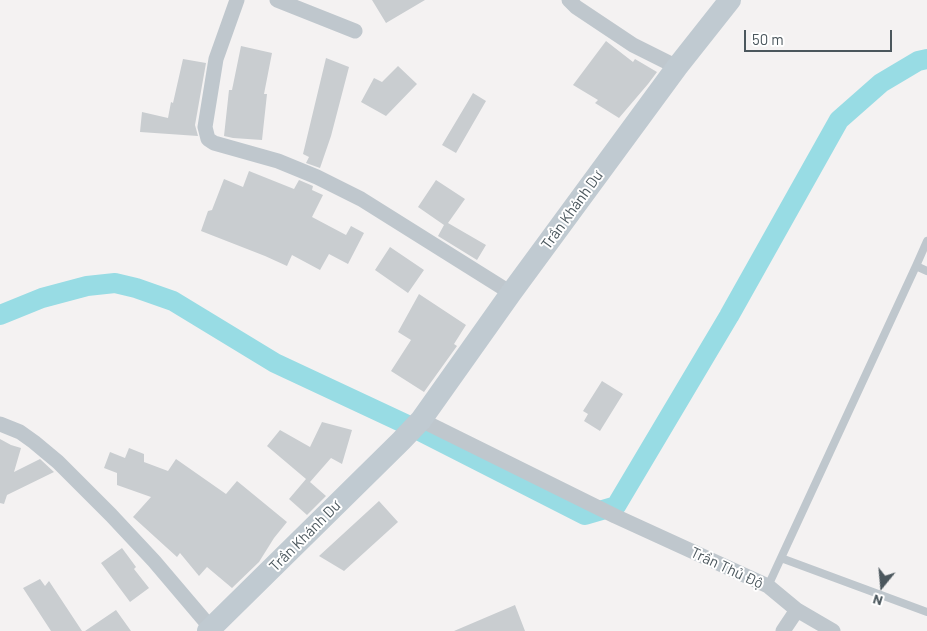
<!DOCTYPE html>
<html>
<head>
<meta charset="utf-8">
<style>
  body { margin:0 }
  #map { position:relative; width:927px; height:631px; overflow:hidden; background:#f4f2f2; font-family:Barlow,sans-serif }
  canvas { display:block }
  .north { position:absolute; left:857px; top:561px; width:50px; height:50px; -webkit-text-stroke:4px #fff; paint-order:stroke; rotate:197deg; font-size:14px; font-weight:700; line-height:20px; text-align:center; color:#4b575d }
  .north::after { content:''; display:block; margin:auto; width:18px; height:22px; background:#4b575d; clip-path:polygon(50% 0,100% 100%,50% 72%,0 100%) }
  .scale { position:absolute; left:744px; top:30px; width:148px; height:22px; box-sizing:border-box; border:2px solid #4b575d; border-top:0; padding-left:6px; font-size:15px; line-height:18px; white-space:nowrap; color:#4b575d; -webkit-text-stroke:4px #fff; paint-order:stroke }
</style>
</head>
<body>
<div id="map">
<canvas width="927" height="631"></canvas>
<div class="north">N</div>
<div class="scale">50 m</div>
</div>
<script>
const g = document.querySelector('canvas').getContext('2d');
g.lineJoin = 'round';
const poly = rows => new Path2D(rows.map(r => 'M' + r).join(''));
function stroke(path, color, width, dash) { g.strokeStyle = color; g.lineWidth = width; g.lineCap = dash ? 'butt' : 'round'; g.setLineDash(dash || []); g.stroke(path); }
function paint(path, color) { g.fillStyle = color; g.fill(path, 'evenodd'); }
function label(font, color, halo, rows, align = 'center') {
  g.font = font + ' Barlow,sans-serif'; g.lineWidth = 4; g.setLineDash([]); g.textBaseline = 'middle'; g.strokeStyle = halo; g.fillStyle = color; for (const [text, x, y, turn = 0] of rows) {
    g.save(); g.translate(x, y); g.rotate((+turn || 0) * Math.PI / 180); g.textAlign = isNaN(turn) ? turn : align; if (halo) g.strokeText(text, 0, 0); g.fillText(text, 0, 0); g.restore();
  }
}
stroke(poly([
  [0,315,42,298,87,286,115,283,136,288,173,301,275,363,414,428,585,515,616,506,729,316,839,120,881,83,918,61,927,59]
]), '#98dce4', 20);
paint(poly([
  [372,0,425,0,386,23],
  [606,41,633,62,635,59,657,72,648,84,619,118,595,103,598,100,573,85],
  [241,46,272,53,264,94,267,94,262,140,233,138,224,136,229,90,232,90],
  [326,58,349,67,331,136,320,168,306,163,309,157,303,154],
  [183,59,206,63,195,125,198,136,140,132,142,112,168,118,171,102,173,103],
  [398,66,417,84,386,116,361,102,374,78,382,82],
  [473,93,486,101,456,153,442,145],
  [249,171,294,189,299,180,313,186,312,190,323,195,312,217,346,235,351,226,364,233,348,264,329,254,320,270,292,255,287,266,265,256,201,231,208,211,212,210,224,179,243,187],
  [436,180,465,199,448,223,486,245,477,260,438,236,444,225,418,207],
  [390,247,424,270,408,293,375,270],
  [419,294,466,325,454,344,457,346,424,392,391,371,411,340,398,332],
  [602,381,623,394,600,431,584,421,588,414,583,411],
  [322,422,352,430,342,464,331,458,310,482,326,496,307,515,289,499,306,479,267,446,280,430,310,447],
  [0,439,11,445,21,448,14,472,40,459,54,472,7,495,4,504,0,503],
  [129,448,144,454,144,462,168,471,176,459,226,494,237,481,287,522,274,538,259,562,232,588,207,567,199,576,180,553,177,557,133,517,151,497,117,485,117,473,104,468,110,452,125,458],
  [379,501,398,522,344,571,319,556],
  [122,548,136,567,134,569,149,588,130,602,101,563],
  [40,579,45,586,49,581,82,631,51,631,23,588],
  [515,605,525,631,454,631],
  [116,610,131,631,85,631]
]), '#c9cdd0');
stroke(poly([
  [916,266,927,271],
  [781,558,927,612],
  [768,586,916,266,927,241]
]), '#bfc7cd', 8);
stroke(poly([
  [237,0,216,59,205,127,208,139,214,143,278,161,317,177,361,199,511,293],
  [277,0,355,31],
  [569,0,576,7,633,45,677,67],
  [421,420,615,516,768,586,797,610,833,631],
  [0,424,20,432,34,442,58,462,111,515,154,561,211,628],
  [783,631,797,610]
]), '#bfc7cd', 15);
stroke(poly([
  [208,631,401,441,421,420,511,293,677,67,730,0]
]), '#c0cad1', 22);
label('15px', '#4b575d', '#fff', [
  ["Trần Khánh Dư",572,210,-54],
  ["Trần Khánh Dư",305,536,-45],
  ["Trần Thủ Độ",727,568,25]
]);
</script>
</body>
</html>
